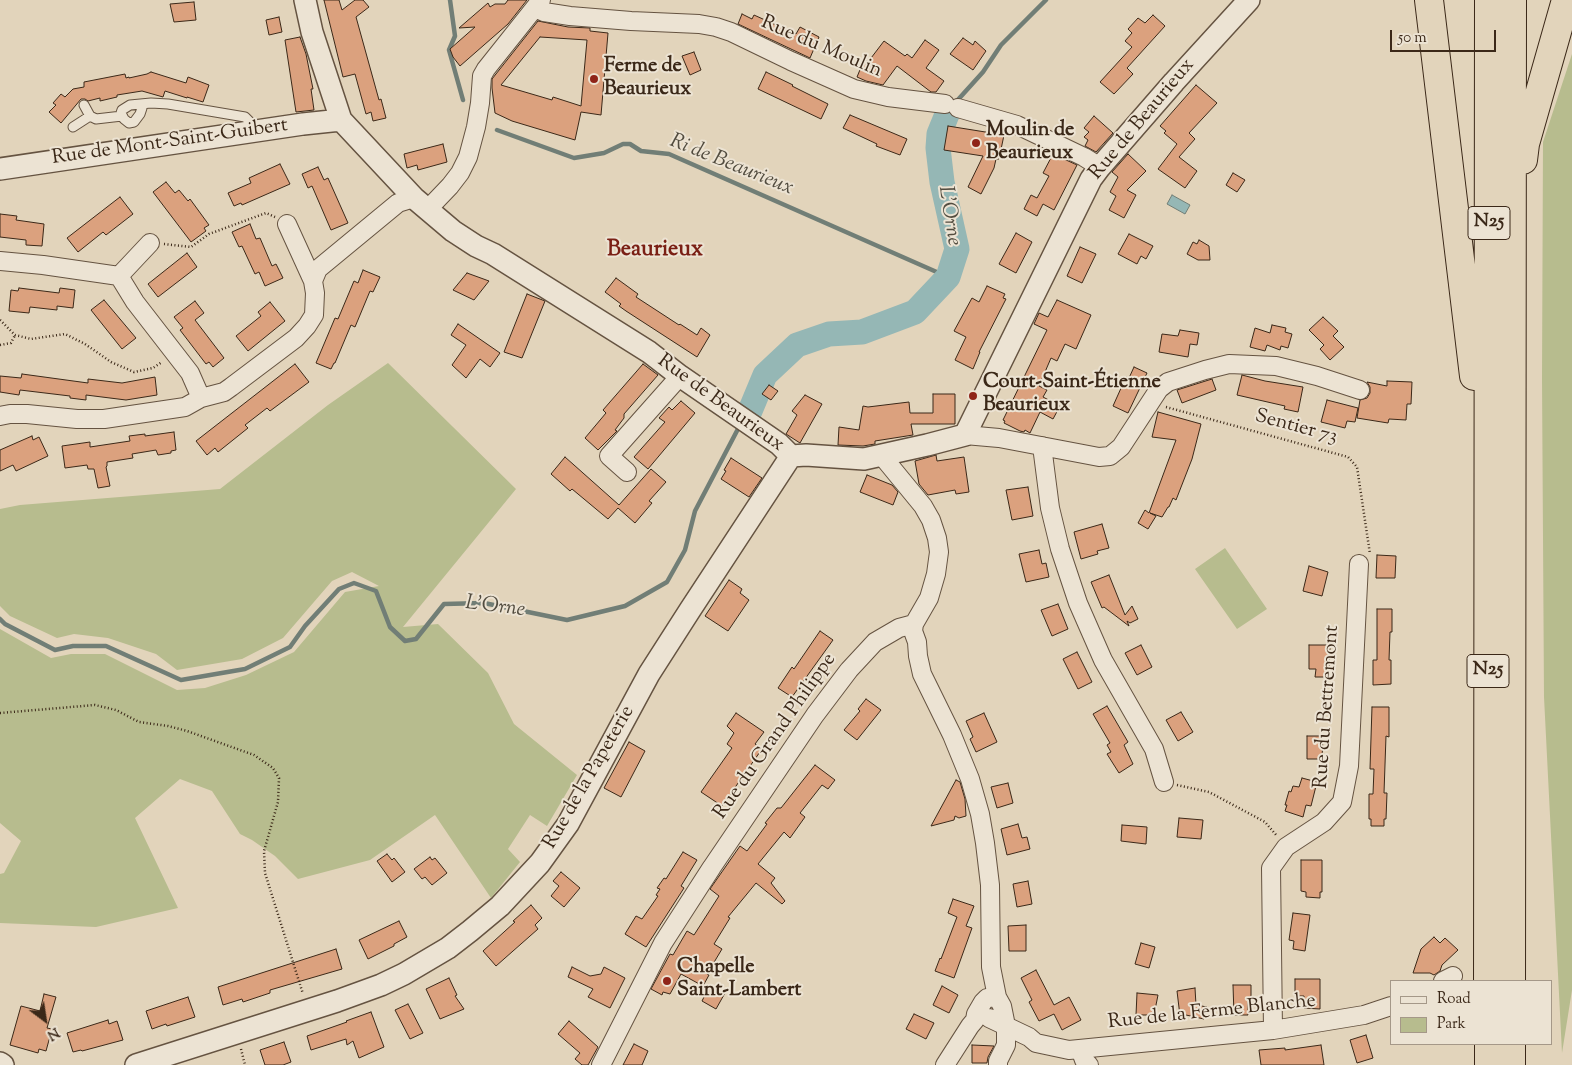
<!DOCTYPE html>
<html>
<head>
<meta charset="utf-8">
<style>
  body { margin:0 }
  #map { position:relative; width:1572px; height:1065px; overflow:hidden; background:#e2d4bb; font-family:"Sorts Mill Goudy",serif }
  canvas { display:block }
  .legend { position:absolute; left:1390px; top:980px; width:162px; height:65px; box-sizing:border-box; background:#ece3d3; border:1px solid #a59888; margin:0; padding:6px 9px; list-style:none; font-size:15px; color:#3b2818 }
  .legend li { display:flex; align-items:center; gap:10px; height:25px }
  .legend b { width:25px; border:1px solid #a59888 }
  .north { position:absolute; left:20px; top:995px; width:50px; height:50px; -webkit-text-stroke:4px #ece3d3; paint-order:stroke; rotate:149deg; font-size:14px; font-weight:700; line-height:20px; text-align:center; color:#3b2818 }
  .north::after { content:''; display:block; margin:auto; width:18px; height:22px; background:#3b2818; clip-path:polygon(50% 0,100% 100%,50% 72%,0 100%) }
  .scale { position:absolute; left:1390px; top:30px; width:106px; height:22px; box-sizing:border-box; border:2px solid #3b2818; border-top:0; padding-left:6px; font-size:15px; line-height:18px; white-space:nowrap; color:#3b2818; -webkit-text-stroke:4px #ece3d3; paint-order:stroke }
</style>
</head>
<body>
<div id="map">
<canvas width="1572" height="1065"></canvas>
<ul class="legend">
<li><b style="height:6px;background:#ece3d3"></b>Road</li>
<li><b style="height:14px;background:#b7bc8e"></b>Park</li>
</ul>
<div class="north">N</div>
<div class="scale">50 m</div>
</div>
<script>
const g = document.querySelector('canvas').getContext('2d');
g.lineJoin = 'round';
function paint(path, color) { g.fillStyle = color; g.fill(path, 'evenodd'); }
const poly = rows => new Path2D(rows.map(r => 'M' + r).join(''));
function stroke(path, color, width, dash) { g.strokeStyle = color; g.lineWidth = width; g.lineCap = dash ? 'butt' : 'round'; g.setLineDash(dash || []); g.stroke(path); }
function label(font, color, halo, rows, align = 'center') {
  g.font = font + ' "Sorts Mill Goudy",serif'; g.lineWidth = 4; g.setLineDash([]); g.textBaseline = 'middle'; g.strokeStyle = halo; g.fillStyle = color; for (const [text, x, y, turn = 0] of rows) {
    g.save(); g.translate(x, y); g.rotate((+turn || 0) * Math.PI / 180); g.textAlign = isNaN(turn) ? turn : align; if (halo) g.strokeText(text, 0, 0); g.fillText(text, 0, 0); g.restore();
  }
}
paint(poly([
  [1572,54,1572,990,1562,1053,1544,697,1542,378,1543,142],
  [388,363,516,489,403,627,438,624,488,673,514,724,577,775,547,826,530,815,508,849,520,862,491,898,435,815,370,860,298,879,275,856,252,840,240,834,212,791,180,779,135,818,178,908,96,927,0,923,0,874,4,873,21,841,0,823,0,629,51,658,71,654,105,654,177,690,205,688,246,675,294,652,345,592,379,586,352,572,332,581,283,638,242,659,177,670,156,654,108,638,74,634,57,638,10,616,0,606,0,509,20,505,220,489,328,405],
  [1225,548,1267,609,1237,629,1195,569]
]), '#b7bc8e');
const water = poly([
  [1172,195,1190,205,1185,214,1167,204,1172,195]
]);
paint(water, '#95b7b5');
stroke(water, '#717e76', 1);
stroke(poly([
  [450,0,455,36,449,50,463,100],
  [955,103,983,72,1001,45,1046,0],
  [497,130,574,158,604,153,623,144,630,144,641,151,669,154,948,277],
  [0,619,5,624,55,650,73,646,106,646,181,680,245,669,290,647,305,626,339,589,354,583,376,591,390,627,405,641,416,639,444,604,484,603,567,620,625,606,667,582,685,550,695,511,739,427]
]), '#717e76', 4.5);
stroke(poly([
  [750,411,765,375,797,345,829,334,862,332,915,312,948,277,957,249,942,182,938,148,939,134,948,112]
]), '#95b7b5', 25);
const building = poly([
  [324,0,339,0,342,10,355,0,363,0,369,7,356,17,379,100,381,99,386,118,373,121,371,112,366,114,355,74,343,77,324,0],
  [508,0,527,0,508,24,460,66,453,57,450,49,475,27,459,28,488,3,490,7,495,4,505,4,508,0],
  [194,2,196,20,174,22,170,4,194,2],
  [742,14,752,19,754,15,796,34,800,27,819,37,810,58,738,24,742,14],
  [1153,15,1165,26,1127,68,1133,74,1114,94,1100,82,1132,47,1125,41,1132,33,1128,29,1138,18,1145,23,1153,15],
  [279,17,282,32,269,35,266,20,279,17],
  [538,21,568,27,590,28,590,31,608,33,601,115,581,112,575,140,512,121,495,113,492,88,492,79,538,21],
  [540,37,587,40,581,106,553,97,552,100,501,85,540,37],
  [300,37,306,54,313,89,311,89,314,110,296,112,285,40,300,37],
  [963,38,973,45,975,41,986,51,973,70,950,54,963,38],
  [925,40,939,50,926,68,944,81,936,92,931,92,897,66,883,85,866,81,857,77,864,60,868,62,884,41,905,56,907,54,912,58,925,40],
  [694,52,701,70,690,75,682,56,694,52],
  [151,72,186,83,188,77,209,85,203,102,187,97,187,98,165,91,163,97,142,91,117,95,117,97,100,101,100,98,88,101,85,99,81,99,61,123,49,112,56,105,53,103,61,94,65,97,73,89,84,87,84,82,125,74,126,78,129,77,129,78,147,74,151,72],
  [766,72,793,85,792,86,828,104,821,119,758,89,766,72],
  [1196,85,1217,103,1189,133,1195,139,1179,157,1197,171,1185,188,1158,169,1177,144,1164,133,1166,131,1160,126,1196,85],
  [850,115,907,139,900,155,876,146,877,144,843,128,850,115],
  [1094,116,1113,133,1096,152,1085,146,1088,140,1084,137,1089,132,1084,128,1094,116],
  [948,126,1004,135,999,159,996,159,994,168,981,194,968,187,983,156,944,150,948,126],
  [443,144,447,162,418,170,417,165,407,168,404,154,443,144],
  [1053,154,1077,165,1054,210,1043,204,1037,216,1024,209,1031,195,1037,198,1049,176,1043,173,1053,154],
  [1128,154,1146,171,1127,190,1136,195,1124,218,1109,210,1116,196,1110,192,1118,177,1112,172,1128,154],
  [280,164,290,184,242,205,241,203,234,206,228,193,251,183,249,178,280,164],
  [318,167,324,180,328,178,348,223,331,230,312,186,308,188,302,174,318,167],
  [1233,173,1245,180,1237,192,1226,185,1233,173],
  [166,182,175,193,179,190,188,201,190,199,209,225,204,228,206,231,191,242,153,192,166,182],
  [120,197,133,214,106,235,103,232,78,252,67,238,120,197],
  [0,214,17,216,16,220,44,224,42,246,26,245,26,240,0,237,0,214],
  [250,224,256,239,260,238,272,266,276,264,283,278,265,286,259,272,255,274,242,246,239,247,232,232,250,224],
  [1016,233,1032,242,1016,273,999,264,1016,233],
  [1129,234,1153,246,1146,259,1141,256,1137,264,1118,254,1129,234],
  [1199,240,1209,246,1210,260,1198,260,1187,254,1193,242,1197,244,1199,240],
  [1080,247,1096,254,1082,283,1067,276,1080,247],
  [187,253,197,267,158,297,148,284,187,253],
  [363,270,380,277,373,292,370,291,355,327,351,325,335,363,334,363,331,369,316,363,335,318,338,319,354,281,358,283,363,270],
  [467,273,489,281,474,300,453,290,467,273],
  [616,278,638,294,636,297,679,325,680,324,697,335,701,328,710,335,697,357,626,311,619,306,621,304,605,292,616,278],
  [987,286,1005,294,1003,298,1006,299,979,352,980,352,973,369,955,360,966,337,954,331,972,298,979,302,987,286],
  [19,288,59,293,60,288,75,290,73,308,57,306,57,310,30,307,29,313,9,311,11,290,18,291,19,288],
  [527,294,545,301,522,358,504,352,527,294],
  [104,300,136,338,122,349,91,310,104,300],
  [1057,300,1091,315,1076,349,1065,344,1057,361,1051,358,1039,386,1047,390,1043,397,1060,406,1053,419,1040,412,1030,433,1025,430,1024,432,1020,431,1004,423,1005,421,1003,420,1047,330,1034,324,1039,313,1048,317,1057,300],
  [195,301,204,313,195,320,224,358,213,367,209,362,206,364,180,330,183,328,174,317,195,301],
  [270,302,285,321,248,351,236,336,261,316,258,312,270,302],
  [1323,317,1338,331,1333,336,1344,347,1330,360,1320,349,1324,345,1309,330,1323,317],
  [458,324,500,353,490,367,480,359,466,378,452,365,466,345,451,335,458,324],
  [1272,325,1286,328,1285,332,1292,334,1288,348,1281,346,1280,350,1267,345,1265,351,1250,347,1255,328,1270,333,1272,325],
  [1180,330,1199,333,1197,345,1190,344,1188,357,1159,352,1162,334,1178,336,1180,330],
  [295,364,309,382,270,411,267,408,245,425,248,428,218,452,215,448,207,455,196,441,295,364],
  [643,364,658,375,624,414,624,418,615,430,617,431,598,450,585,438,606,413,603,410,643,364],
  [1134,367,1147,373,1128,413,1113,406,1126,377,1129,378,1134,367],
  [22,374,88,383,88,379,122,383,155,377,157,395,126,400,86,395,86,400,70,398,70,396,20,390,19,395,0,392,0,376,21,378,22,374],
  [1242,375,1265,381,1303,387,1298,412,1284,409,1285,406,1237,395,1242,375],
  [1212,379,1216,390,1182,403,1177,390,1212,379],
  [1387,381,1412,382,1411,404,1407,404,1406,420,1389,419,1388,423,1357,418,1360,400,1367,398,1370,393,1370,387,1367,382,1387,386,1387,381],
  [769,385,778,391,771,400,762,394,769,385],
  [933,394,955,394,955,424,911,424,913,435,875,441,875,444,863,446,838,445,839,427,859,430,863,406,868,407,909,402,910,413,933,413,933,394],
  [805,395,822,404,800,443,786,434,797,415,792,411,805,395],
  [1327,400,1358,408,1355,422,1347,421,1345,428,1321,422,1327,400],
  [681,401,695,413,648,469,634,457,665,422,659,418,669,407,672,410,681,401],
  [1158,412,1201,424,1192,459,1176,500,1173,498,1169,507,1168,507,1162,517,1150,513,1156,516,1148,529,1138,523,1145,510,1149,513,1176,440,1152,437,1158,412],
  [174,432,176,450,171,451,171,453,158,455,156,450,132,454,133,458,107,462,107,466,106,467,110,486,98,488,94,469,88,469,87,465,65,468,62,446,90,442,90,447,130,441,129,436,145,434,145,436,174,432],
  [32,436,33,440,39,437,48,456,16,471,13,465,0,471,0,450,32,436],
  [936,455,937,461,964,457,969,492,956,494,955,490,928,495,919,484,915,461,936,455],
  [565,457,619,505,651,469,666,482,649,501,652,503,635,523,618,508,608,519,572,489,570,491,551,474,565,457],
  [731,458,762,478,749,497,721,479,726,471,724,470,731,458],
  [867,475,892,485,898,492,893,505,860,492,867,475],
  [1028,487,1033,516,1012,520,1006,490,1028,487],
  [1102,524,1109,548,1097,551,1098,554,1081,559,1074,532,1102,524],
  [1039,550,1042,564,1046,563,1049,577,1026,582,1019,554,1039,550],
  [1377,555,1396,556,1395,578,1376,578,1377,555],
  [1309,566,1328,572,1322,596,1303,591,1309,566],
  [1109,575,1125,615,1132,606,1138,619,1130,623,1127,621,1129,626,1104,607,1102,608,1091,582,1109,575],
  [729,580,742,589,740,593,749,600,728,631,705,616,729,580],
  [1058,604,1068,629,1052,636,1041,610,1058,604],
  [1377,609,1392,609,1392,632,1390,632,1389,660,1391,660,1391,684,1373,685,1373,660,1377,660,1377,609],
  [820,631,833,640,792,697,778,688,792,667,794,669,820,631],
  [1141,645,1152,667,1137,675,1125,653,1141,645],
  [1309,645,1330,645,1329,677,1315,677,1316,669,1309,669,1309,645],
  [1077,652,1092,682,1078,689,1063,659,1077,652],
  [866,699,881,710,857,740,844,730,860,711,858,709,866,699],
  [1107,706,1128,742,1124,745,1133,764,1119,773,1107,754,1111,752,1107,745,1110,743,1093,714,1107,706],
  [1372,707,1389,707,1389,737,1386,736,1384,793,1387,793,1386,819,1384,819,1384,826,1371,826,1371,819,1369,819,1369,794,1373,794,1374,769,1370,769,1372,707],
  [1181,712,1193,732,1178,741,1166,720,1181,712],
  [736,713,764,732,755,744,762,749,722,806,701,792,732,748,727,744,734,733,727,726,736,713],
  [984,713,997,742,976,752,970,739,973,737,966,721,984,713],
  [1307,736,1323,736,1322,759,1307,759,1307,736],
  [629,742,645,751,621,797,604,788,629,742],
  [815,765,835,780,828,789,822,785,800,813,805,817,790,838,784,832,758,864,775,878,771,883,785,901,782,904,756,883,728,917,730,918,714,944,722,949,707,974,709,975,703,986,681,974,670,994,663,992,662,995,651,989,670,954,673,955,687,931,694,935,719,896,710,889,740,846,747,851,767,824,765,823,777,808,781,808,815,765],
  [1302,778,1317,782,1311,806,1306,805,1303,817,1285,811,1287,805,1285,805,1289,791,1291,792,1293,786,1299,787,1302,778],
  [956,780,960,782,965,799,966,816,959,818,955,816,954,820,931,826,956,780],
  [1008,783,1013,803,997,808,991,787,1008,783],
  [1179,818,1203,820,1201,839,1177,837,1179,818],
  [1018,824,1022,838,1027,837,1030,849,1007,855,1001,829,1018,824],
  [1122,825,1147,827,1146,844,1121,841,1122,825],
  [683,852,697,860,681,886,684,888,646,947,625,934,636,916,642,919,658,896,656,895,660,889,657,888,664,878,666,879,683,852],
  [387,854,392,860,394,858,405,872,392,882,377,861,387,854],
  [430,857,432,860,435,858,447,873,432,885,425,877,422,879,414,869,430,857],
  [1301,860,1322,860,1322,892,1320,892,1320,898,1306,897,1306,892,1301,891,1301,860],
  [561,872,580,888,564,907,551,896,559,886,553,881,561,872],
  [1028,881,1032,904,1017,907,1013,884,1028,881],
  [953,899,974,906,966,926,972,928,954,978,935,971,940,958,941,959,957,917,948,913,953,899],
  [531,905,542,918,535,925,538,929,496,966,483,951,515,922,513,921,531,905],
  [1293,913,1310,915,1305,951,1293,949,1294,941,1289,940,1293,913],
  [399,921,407,937,394,944,394,946,368,959,359,940,399,921],
  [1026,925,1026,951,1009,951,1008,926,1026,925],
  [1434,937,1440,943,1445,938,1458,950,1442,965,1440,971,1434,975,1430,973,1413,973,1421,949,1434,937],
  [1141,943,1155,947,1149,968,1135,964,1141,943],
  [336,949,342,969,270,990,270,993,243,1002,242,999,223,1005,218,987,336,949],
  [572,967,590,976,601,974,604,967,625,978,610,1008,588,997,593,989,568,977,572,967],
  [1036,970,1054,1005,1069,997,1081,1020,1062,1030,1054,1014,1039,1021,1029,1002,1032,1000,1021,978,1036,970],
  [449,978,457,995,455,996,464,1009,440,1019,426,989,449,978],
  [1295,979,1320,979,1320,1009,1304,1008,1304,996,1295,996,1295,979],
  [710,985,725,993,716,1009,702,1001,710,985],
  [1233,985,1251,985,1251,1000,1248,1000,1248,1015,1234,1015,1233,985],
  [942,986,958,995,949,1013,933,1005,942,986],
  [1195,988,1196,1005,1207,1007,1204,1019,1186,1015,1180,1016,1177,991,1195,988],
  [1137,993,1158,995,1154,1015,1136,1015,1137,993],
  [44,994,56,997,47,1028,52,1029,46,1051,39,1049,38,1053,10,1045,21,1006,40,1011,44,994],
  [188,997,195,1017,167,1026,166,1024,152,1029,146,1011,188,997],
  [408,1004,423,1033,410,1039,395,1010,408,1004],
  [371,1012,384,1047,359,1058,353,1041,347,1045,346,1039,311,1050,307,1036,347,1022,346,1021,371,1012],
  [914,1014,934,1023,926,1039,906,1029,914,1014],
  [108,1020,109,1024,117,1021,123,1040,82,1051,81,1050,73,1052,67,1033,108,1020],
  [569,1021,598,1047,588,1065,582,1065,575,1059,580,1053,558,1034,569,1021],
  [1366,1035,1373,1058,1357,1063,1350,1040,1366,1035],
  [284,1042,291,1062,283,1065,265,1065,260,1050,284,1042],
  [634,1044,648,1051,642,1065,623,1065,634,1044],
  [972,1045,994,1046,988,1057,987,1063,972,1063,972,1045],
  [1321,1045,1324,1065,1261,1065,1259,1050,1285,1048,1285,1050,1321,1045]
]);
paint(building, '#dba17e');
stroke(building, '#3b2818', 1);
const service = poly([
  [141,104,142,108,140,114,134,122,129,123,124,119,121,113,122,110,130,105,151,103,168,104,245,117,253,125,254,131],
  [84,105,90,116,96,119,122,116],
  [73,127,90,116]
]);
const minor = poly([
  [535,8,544,12,570,16,631,21,699,24,716,27,731,32,791,61,854,89,888,97,945,104],
  [958,108,1017,125,1084,157,1100,167],
  [428,209,450,186,460,173,468,157,476,127,480,103,482,76,486,69,541,0],
  [0,261,43,265,119,276,135,302,190,373,201,398],
  [119,276,150,243],
  [313,281,318,269,398,203,414,198],
  [0,416,10,414,27,414,77,419,104,419,185,407,201,398,224,392,231,387,296,338,307,326,314,315,315,293,313,281,287,224],
  [965,435,999,438,1099,457,1110,456,1121,447,1159,389,1168,382,1205,370,1229,364,1276,366,1317,376,1360,390],
  [1042,446,1050,508,1060,549,1078,603,1103,660,1154,749,1164,782],
  [882,456,923,506,931,520,937,538,939,552,936,574,929,598,914,624,913,631,917,642,918,656,922,674,952,735,970,779,980,814,985,843,990,885,991,967,997,997,1002,1006,1006,1026,1006,1045,998,1061,998,1065],
  [627,472,609,456,680,376],
  [1443,981,1453,976],
  [989,1018,1029,1037,1036,1043,1069,1050,1273,1030,1364,1015,1391,1006],
  [1273,1030,1271,868,1286,847,1324,822,1342,802,1349,766,1359,564],
  [1080,1049,1084,1060,1089,1065],
  [601,1065,663,943,712,867,815,715,849,670,875,642,899,628,914,624],
  [945,1065,970,1026,975,1020,976,1014,983,1002,987,998,997,997]
]);
const tertiary = poly([
  [305,0,312,32,341,120,414,198,453,231,476,246,493,254,649,352,680,376,779,444,791,456],
  [0,169,303,124,341,120],
  [791,456,806,455,864,459,927,445,965,435,1091,179,1100,167,1174,82,1249,0],
  [0,1063,3,1065],
  [136,1065,337,1001,381,985,404,974,448,948,470,931,500,906,540,863,568,824,649,674,690,610,791,456]
]);
const trunk = poly([
  [1429,0,1474,376],
  [1523,160,1525,144,1566,0],
  [1488,981,1489,0],
  [1511,981,1512,0],
  [1489,1044,1489,1065],
  [1511,1044,1511,1065]
]);
stroke(service, '#655341', 11);
stroke(minor, '#655341', 20);
stroke(tertiary, '#655341', 24);
stroke(trunk, '#3b2818', 30);
stroke(poly([
  [164,244,191,247,209,234,266,213,275,217],
  [0,320,15,335,31,339,65,334,85,344,111,362,134,372,153,368,162,362],
  [0,345,11,343,15,335],
  [1166,407,1348,457,1357,467,1370,554],
  [0,713,95,705,116,710,139,722,168,726,187,731,254,755,273,768,279,778,278,802,264,851,265,873,303,994],
  [1177,785,1209,792,1265,822,1277,836],
  [241,1049,245,1065]
]), '#3b2818', 2.5, [1, 2.5]);
stroke(service, '#ece3d3', 9);
stroke(minor, '#ece3d3', 18);
stroke(tertiary, '#ece3d3', 21);
stroke(trunk, '#e2d4bb', 28);
for (const [x, y, r, color] of [
  [594,79,5,"#8f2418"],
  [976,143,5,"#8f2418"],
  [973,396,5,"#8f2418"],
  [667,981,5,"#8f2418"]
]) { const dot = new Path2D(); dot.arc(x, y, r, 0, 2 * Math.PI); g.fillStyle = color; g.fill(dot); stroke(dot, '#ece3d3', 2); }
for (const [x, y, w] of [
  [1489,223,42],
  [1488,671,42]
]) { const box = new Path2D(); box.roundRect(x - w / 2, y - 16.5, w, 33, 4); g.fillStyle = '#ece3d3'; g.fill(box); stroke(box, '#3b2818', 1); }
label('bold 19px', '#3b2818', null, [
  ["N25",1489,223],
  ["N25",1488,671]
]);
label('20px', '#3b2818', '#ece3d3', [
  ["Rue du Moulin",821,48,23],
  ["Rue de Beaurieux",1143,120,-50],
  ["Rue de Mont-Saint-Guibert",170,143,-8],
  ["Rue de Beaurieux",720,404,36],
  ["Sentier 73",1296,428,15],
  ["Rue du Bettremont",1328,707,-86],
  ["Rue du Grand Philippe",776,737,-55],
  ["Rue de la Papeterie",590,778,-60],
  ["Rue de la Ferme Blanche",1212,1013,-6]
]);
label('bold 20px', '#3b2818', '#ece3d3', [
  ["Ferme de",604,68],
  ["Beaurieux",604,91],
  ["Moulin de",986,132],
  ["Beaurieux",986,155],
  ["Court-Saint-Étienne",983,384],
  ["Beaurieux",983,407],
  ["Chapelle",677,969],
  ["Saint-Lambert",677,992]
], 'left');
label('italic 21px', '#524c3f', '#ece3d3', [
  ["Ri de Beaurieux",731,166,22],
  ["L'Orne",948,216,81],
  ["L'Orne",495,608,7]
]);
label('bold 22px', '#7a1f14', '#ece3d3', [
  ["Beaurieux",655,251]
]);
</script>
</body>
</html>
